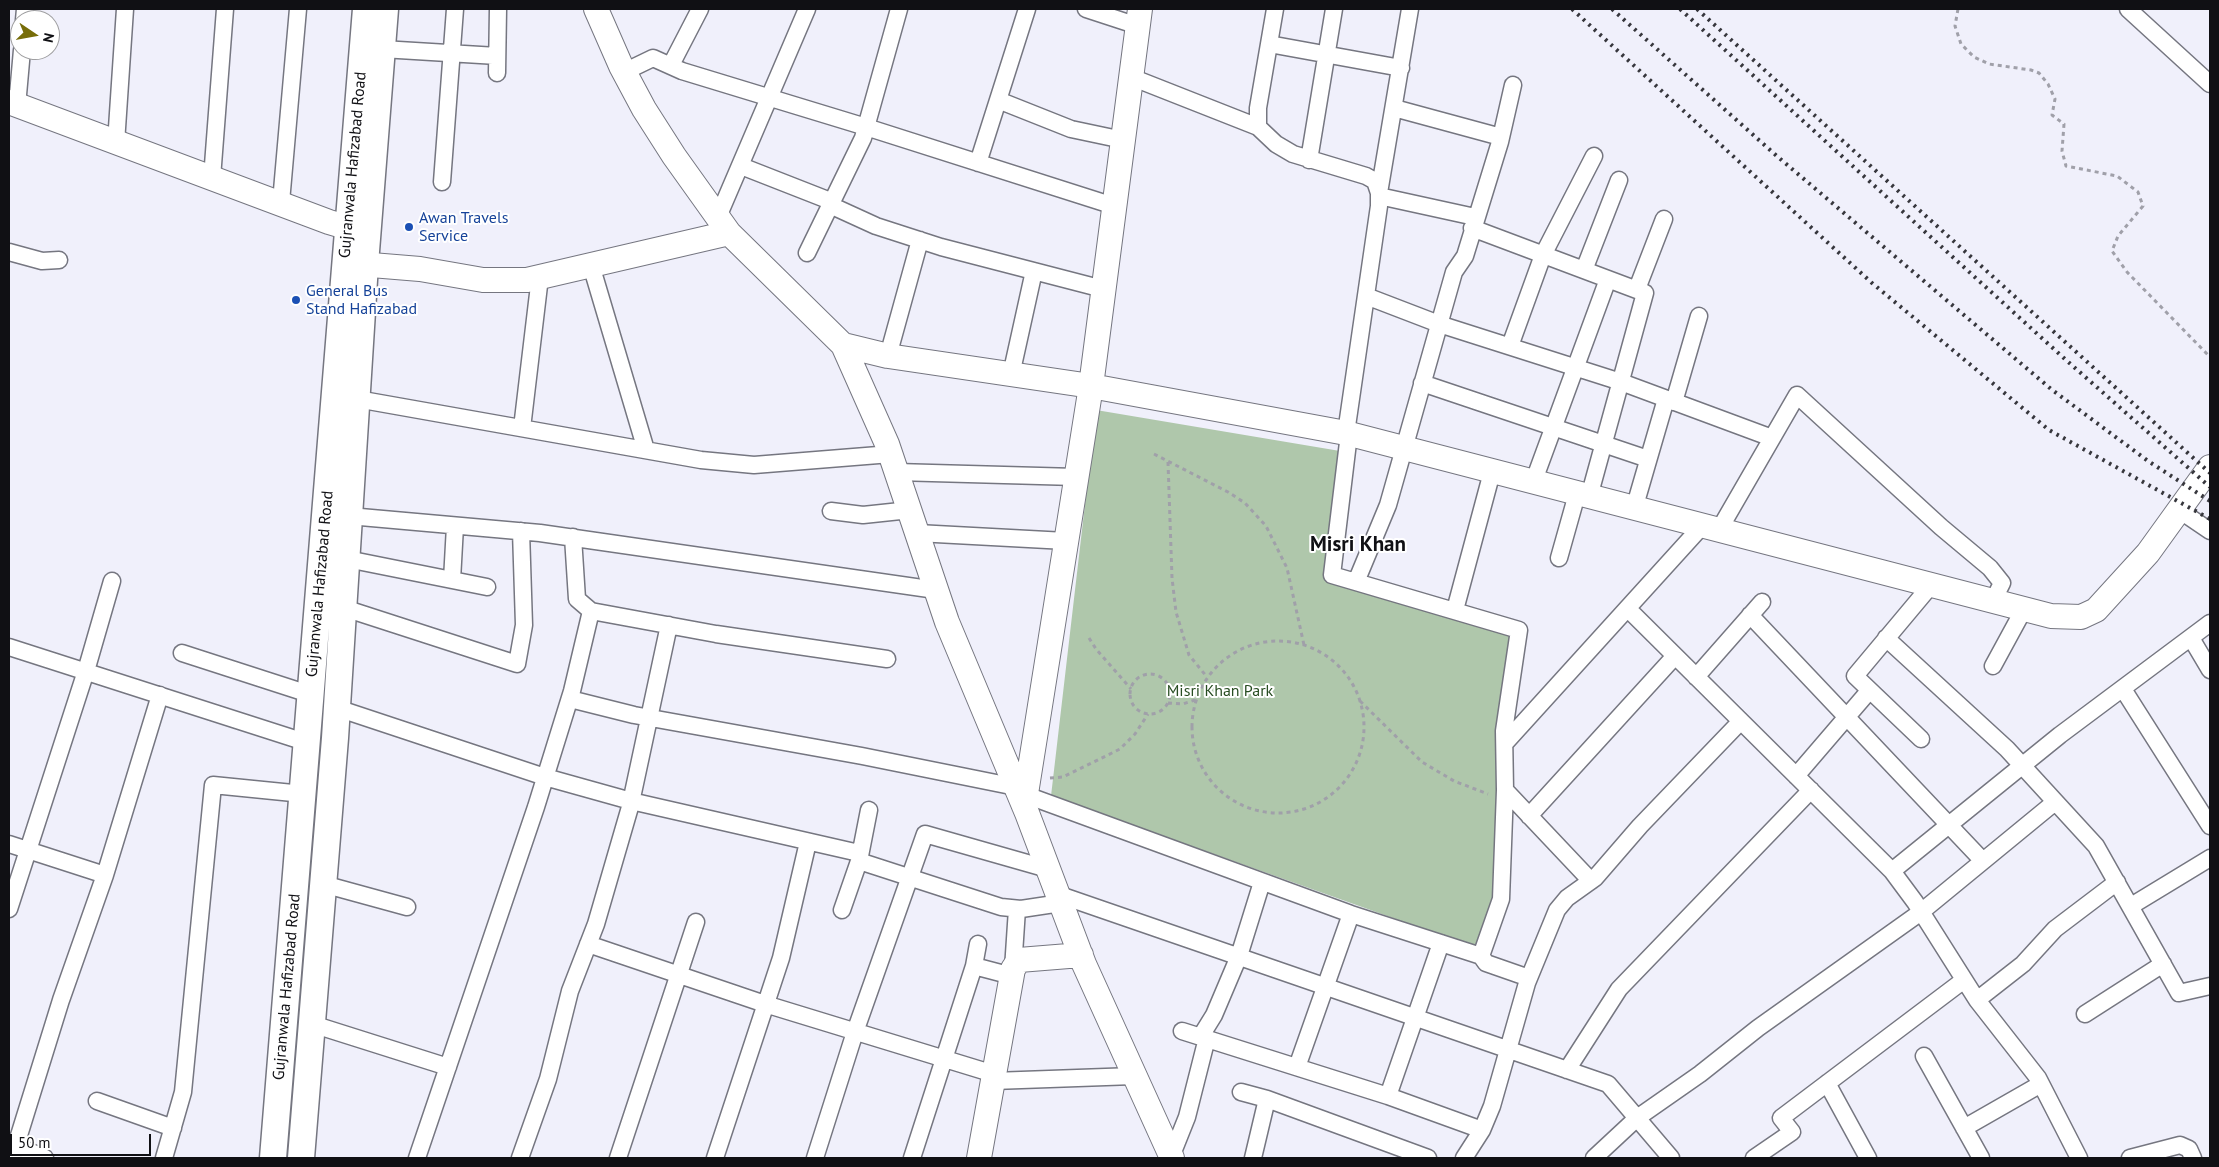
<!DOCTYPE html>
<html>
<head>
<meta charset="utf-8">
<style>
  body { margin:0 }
  #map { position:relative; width:2219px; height:1167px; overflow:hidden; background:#f0f0fb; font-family:"PT Sans",sans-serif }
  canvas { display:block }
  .frame { position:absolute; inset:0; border:10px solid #101014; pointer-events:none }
  .north { position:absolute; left:10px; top:10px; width:50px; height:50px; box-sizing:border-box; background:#fff; border:1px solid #9f9fa1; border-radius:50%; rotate:102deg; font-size:14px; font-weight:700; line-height:20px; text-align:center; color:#101014 }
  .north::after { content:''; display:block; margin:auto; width:18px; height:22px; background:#776d09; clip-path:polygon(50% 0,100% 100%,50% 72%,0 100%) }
  .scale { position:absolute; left:10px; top:1134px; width:141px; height:22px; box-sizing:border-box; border:2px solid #101014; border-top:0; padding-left:6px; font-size:15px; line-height:18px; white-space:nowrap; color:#101014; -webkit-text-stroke:4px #fff; paint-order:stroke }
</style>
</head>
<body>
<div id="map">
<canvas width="2219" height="1167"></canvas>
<div class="frame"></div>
<div class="north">N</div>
<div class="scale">50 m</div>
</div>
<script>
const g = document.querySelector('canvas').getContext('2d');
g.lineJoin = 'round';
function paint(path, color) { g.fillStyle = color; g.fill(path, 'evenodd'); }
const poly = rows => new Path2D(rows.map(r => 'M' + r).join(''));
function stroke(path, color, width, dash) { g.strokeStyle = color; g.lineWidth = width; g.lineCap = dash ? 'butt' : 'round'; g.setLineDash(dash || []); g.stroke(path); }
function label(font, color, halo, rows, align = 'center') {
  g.font = font + ' "PT Sans",sans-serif'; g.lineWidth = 4; g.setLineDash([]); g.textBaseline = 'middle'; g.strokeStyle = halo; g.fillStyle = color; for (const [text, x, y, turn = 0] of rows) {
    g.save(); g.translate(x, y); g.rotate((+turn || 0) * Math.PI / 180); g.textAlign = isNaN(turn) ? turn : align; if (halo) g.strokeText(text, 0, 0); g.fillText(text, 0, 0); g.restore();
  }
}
paint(poly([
  [1096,410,1340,451,1326,578,1513,635,1496,885,1477,948,1051,796]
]), '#afc7ab');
const street = poly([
  [1086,9,1138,26],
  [2128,9,2210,84],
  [24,20,25,9],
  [1269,44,1401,68],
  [382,49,497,56],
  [671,65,700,9],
  [624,72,653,58,682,71,866,127,1114,206],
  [497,73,498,9],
  [1131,77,1258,127,1276,144,1293,154,1366,176,1375,181,1379,193,1379,206,1346,433],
  [998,100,1071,129,1123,140],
  [17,106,22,50],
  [1394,108,1501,137],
  [1258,127,1258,108,1275,9],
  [116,143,125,9],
  [1309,160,1334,9],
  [978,163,1027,9],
  [741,166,833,202],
  [212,178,225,9],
  [442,182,455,9],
  [1379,193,1410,9],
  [1379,196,1475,217],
  [281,202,298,9],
  [830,205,876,226,941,247,1103,289],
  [718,217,807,9],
  [1472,228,1645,293,1589,497],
  [9,252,42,261,59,260],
  [807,253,863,138,899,9],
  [591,265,646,450],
  [1584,270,1619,180],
  [1637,289,1664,219],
  [1366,296,1439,324,1621,382,1772,438],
  [1510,346,1543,255,1594,156],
  [888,356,920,240],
  [1011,375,1034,271],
  [1422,383,1648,459],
  [357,399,701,460,754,465,891,454],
  [1674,402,1699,316],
  [522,428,540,277],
  [1349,434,1332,575,1519,630,1504,731,1505,790,1501,899,1481,956],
  [896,472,1076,477],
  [1533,483,1608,279],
  [1634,509,1666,399],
  [2179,510,2210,531],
  [831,511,863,515,910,510],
  [349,516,540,533,936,590],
  [1719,530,1797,395,1941,527,1990,568,2002,583,1993,601],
  [917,533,1066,541],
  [573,537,577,599,591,611,716,634,887,659],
  [1559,558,1577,494],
  [347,559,487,587],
  [452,580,455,526],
  [1356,582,1388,505,1454,272,1465,256,1500,142,1513,85],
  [344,608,517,664,524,625,521,531],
  [1628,609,1892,871,1915,902,1977,1000,2038,1078,2079,1158],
  [1455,610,1492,472],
  [1750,615,1983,861],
  [1886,638,2007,749,2096,846,2179,993,2210,986],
  [2191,638,2210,670],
  [9,647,308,743],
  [182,653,312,695],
  [1993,666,2024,609],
  [1696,677,1762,602],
  [2123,689,2210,826],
  [570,699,634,715,862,756,1016,787],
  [337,708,545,777,631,801,859,853],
  [1921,739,1855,676,1932,584],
  [1505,743,1702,526],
  [1796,776,1869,691],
  [1505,790,1591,881],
  [1026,795,1351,914,1481,956,1486,963,1529,978],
  [1529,816,1675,656],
  [9,844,105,875],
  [859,861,1001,907,1021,909,1061,903],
  [1892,871,2060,735,2210,623],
  [323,884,407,907],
  [1057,894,1608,1084,1671,1158],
  [2131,906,2210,858],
  [9,909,86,671,112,581],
  [842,910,859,861,869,810],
  [588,944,765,1004,994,1074],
  [974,966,1012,976],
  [1013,969,1017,909],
  [1977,1000,2023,964,2055,929,2117,882],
  [2085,1014,2163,964],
  [312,1024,448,1067],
  [1182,1031,1388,1096,1482,1130],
  [1201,1036,1214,1015,1239,956,1262,882],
  [1924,1056,1981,1158],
  [1297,1067,1351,914],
  [1567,1070,1619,989,1811,790],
  [993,1081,1134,1076],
  [1827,1083,1868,1158],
  [1241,1092,1267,1099,1428,1158],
  [1388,1096,1441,943],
  [97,1101,173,1128],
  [1964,1128,2041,1084],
  [9,1143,45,1158],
  [1171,1157,1187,1117,1207,1038],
  [12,1158,61,1000,105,875,160,695],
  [164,1158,183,1092,213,785,303,794],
  [417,1158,536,807,572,691,591,611],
  [520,1158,548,1079,570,991,596,924,630,807,669,625],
  [618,1158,696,922],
  [715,1158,781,958,808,842],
  [815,1158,855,1032,925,834,1048,869],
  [912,1158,974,966,978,944],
  [1253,1158,1267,1099],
  [1464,1158,1482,1130,1492,1106,1527,983,1557,910,1567,898,1595,878,1640,826,1741,721],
  [1594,1158,1637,1118,1700,1074,1758,1028,1921,912,2055,802],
  [1754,1158,1792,1132,1781,1118,1964,980],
  [2130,1158,2180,1145,2189,1149,2193,1158]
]);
const secondary = poly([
  [596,9,621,66,644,109,674,156,729,233,843,345,887,444,947,622,1027,813,1084,964,1172,1158],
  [9,102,329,222,366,233],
  [347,263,420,269,483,280,527,280,729,233],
  [843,345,888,356,1091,386,1346,433,2051,616,2081,617,2096,610,2148,553,2210,467],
  [1024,806,1091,386,1140,9],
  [979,1158,1013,969,1019,960,1081,955]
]);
const primary = poly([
  [273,1158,366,9],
  [301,1158,335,738,365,264,385,9]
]);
stroke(street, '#757680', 19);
stroke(secondary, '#757680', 26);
stroke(primary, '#757680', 29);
stroke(poly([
  [1958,9,1955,26,1961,44,1974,57,1989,64,2031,70,2039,73,2048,84,2055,99,2052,115,2064,124,2062,151,2066,166,2117,176,2138,192,2143,206,2118,236,2112,251,2127,272,2210,357],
  [1154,454,1228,492,1245,503,1266,526,1287,568,1304,645],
  [1168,462,1172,578,1176,612,1189,655,1207,677],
  [1089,638,1096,649,1131,689],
  '1192 727a86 86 0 1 1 172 0a86 86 0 1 1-172 0Z',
  '1130 694a20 20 0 1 1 40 0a20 20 0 1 1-40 0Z',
  [1360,701,1422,762,1454,781,1488,794],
  [1168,703,1183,704,1195,700],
  [1050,778,1063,777,1120,749,1135,734,1148,714]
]), '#a0a0a9', 3, [4, 4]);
stroke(street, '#fff', 16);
stroke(secondary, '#fff', 24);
stroke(primary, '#fff', 26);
stroke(poly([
  [1572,9,1872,283,2049,430,2210,519],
  [1612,9,1778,157,2051,389,2148,461,2210,501],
  [1680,9,2066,360,2210,487],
  [1697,9,2210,473]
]), '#36363c', 4, [2.5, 5]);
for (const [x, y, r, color] of [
  [409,227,5,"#1a4fb4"],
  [296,300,5,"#1a4fb4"]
]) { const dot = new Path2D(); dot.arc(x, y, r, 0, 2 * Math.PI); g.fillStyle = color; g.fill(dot); stroke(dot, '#fff', 2); }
label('16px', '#101014', '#fff', [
  ["Gujranwala Hafizabad Road",353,165,-85],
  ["Gujranwala Hafizabad Road",320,584,-85],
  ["Gujranwala Hafizabad Road",287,987,-85]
]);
label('16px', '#164399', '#fff', [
  ["Awan Travels",419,218],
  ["Service",419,236],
  ["General Bus",306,291],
  ["Stand Hafizabad",306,309]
], 'left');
label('16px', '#284d22', '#fff', [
  ["Misri Khan Park",1220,691]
]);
label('bold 21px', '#101014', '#fff', [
  ["Misri Khan",1358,545]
]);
</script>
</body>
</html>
